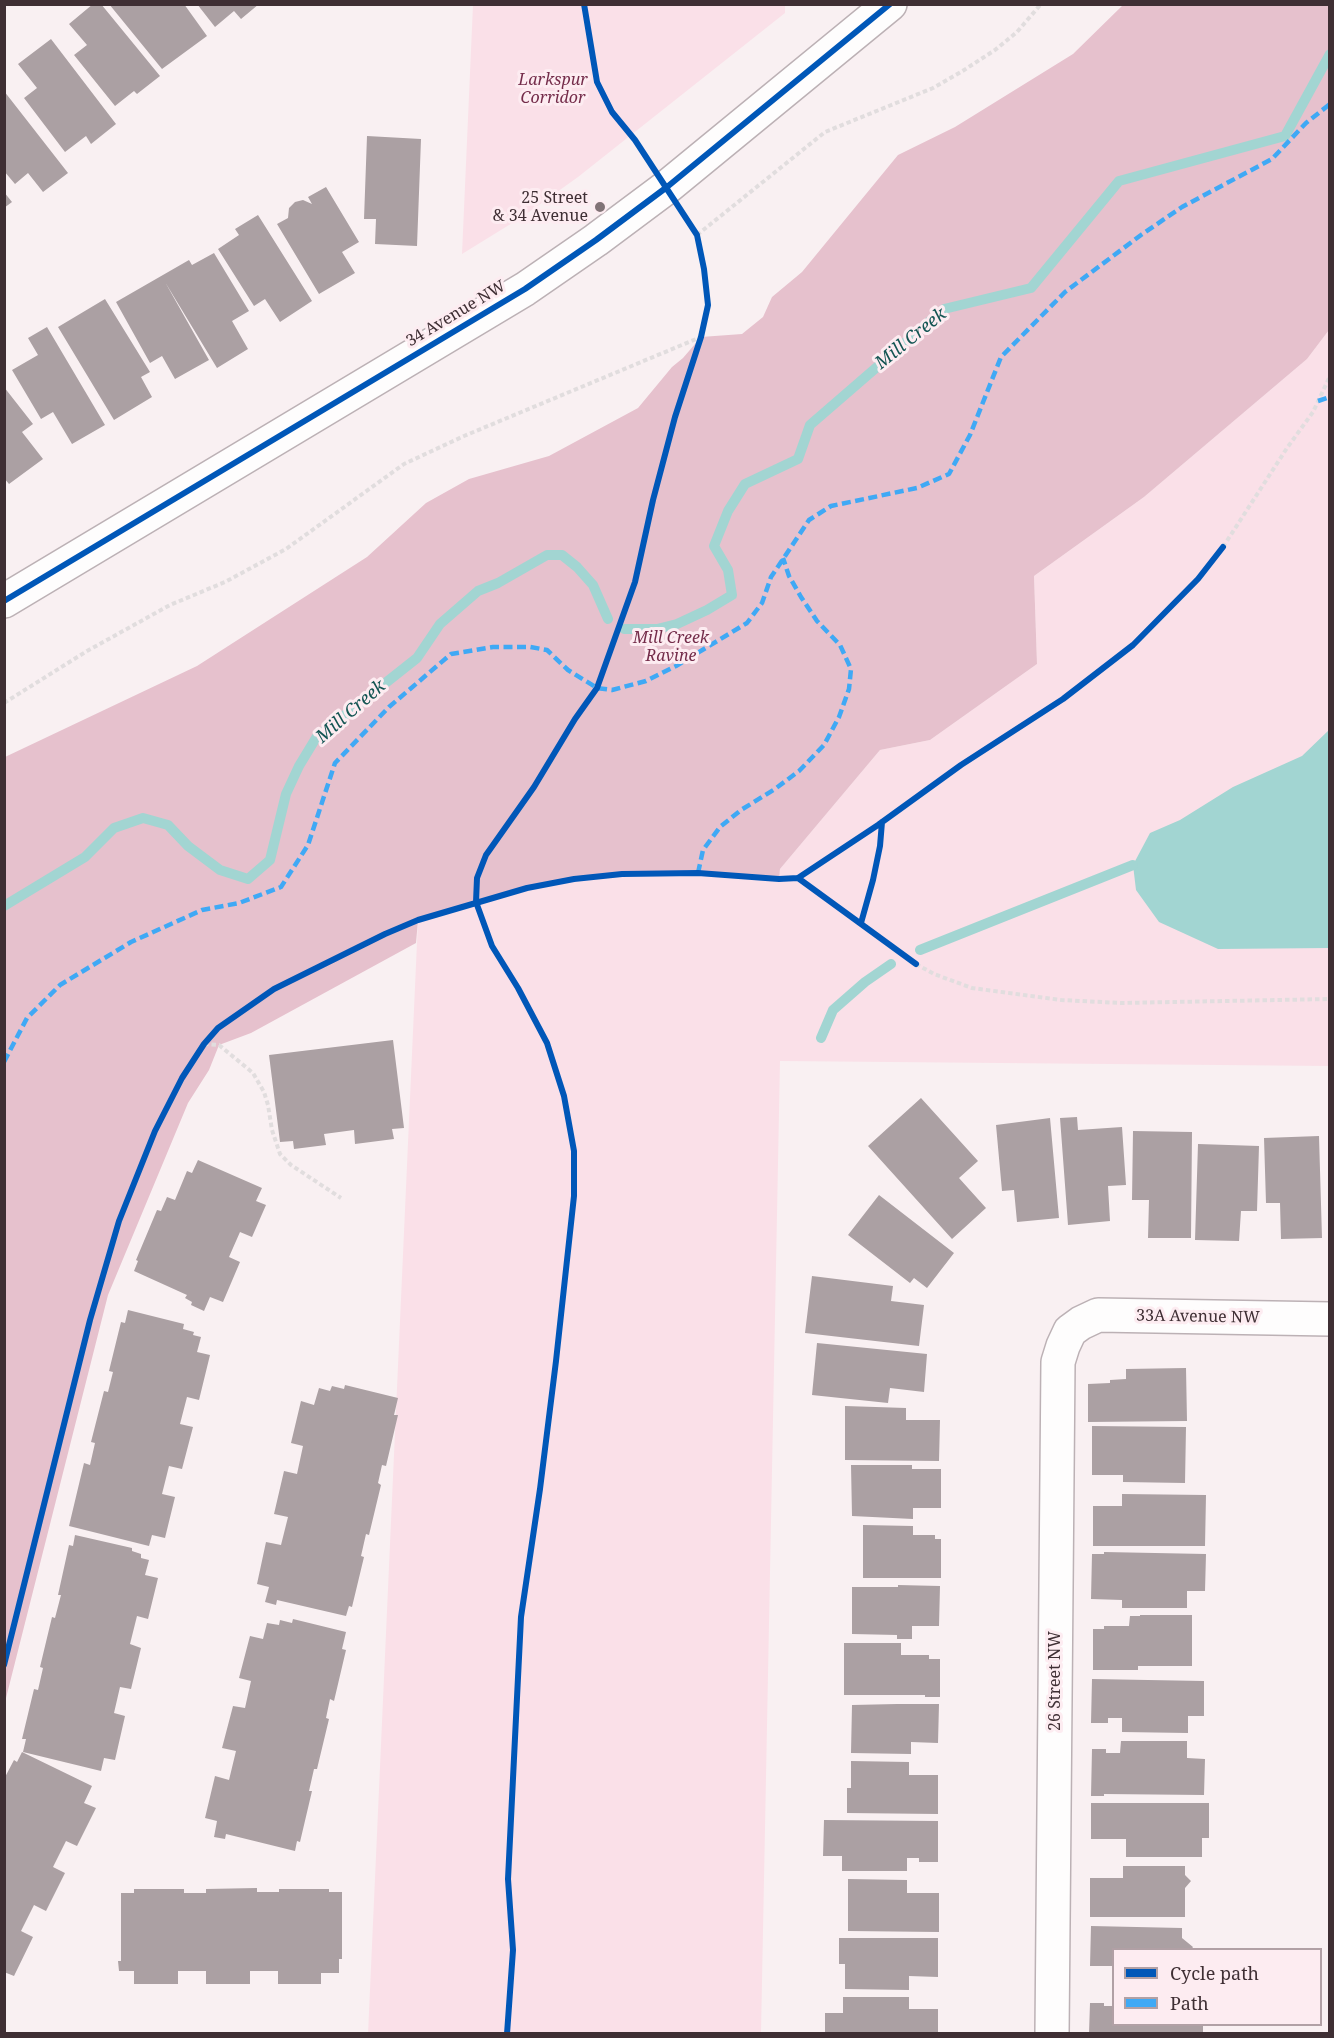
<!DOCTYPE html>
<html>
<head>
<meta charset="utf-8">
<style>
  body { margin:0 }
  #map { position:relative; width:1334px; height:2038px; overflow:hidden; background:#f9f0f2; font-family:"Noto Serif",serif }
  canvas { display:block }
  .frame { position:absolute; inset:0; border:6px solid #3f2f34; pointer-events:none }
  .legend { position:absolute; left:1112px; top:1948px; width:210px; height:78px; box-sizing:border-box; background:#fdecf1; border:2px solid #b1a0a5; margin:0; padding:8px 10px; list-style:none; font-size:18px; color:#3f2f34 }
  .legend li { display:flex; align-items:center; gap:12px; height:30px }
  .legend b { width:30px; border:2px solid #b1a0a5 }
</style>
</head>
<body>
<div id="map">
<canvas width="1334" height="2038"></canvas>
<div class="frame"></div>
<ul class="legend">
<li><b style="height:8px;background:#0057b8"></b>Cycle path</li>
<li><b style="height:8px;background:#3fa9f5"></b>Path</li>
</ul>
</div>
<script>
const g = document.querySelector('canvas').getContext('2d');
g.lineJoin = 'round';
function paint(path, color) { g.fillStyle = color; g.fill(path, 'evenodd'); }
const poly = rows => new Path2D(rows.map(r => 'M' + r).join(''));
function stroke(path, color, width, dash) { g.strokeStyle = color; g.lineWidth = width; g.lineCap = dash ? 'butt' : 'round'; g.setLineDash(dash || []); g.stroke(path); }
function label(font, color, halo, rows, align = 'center') {
  g.font = font + ' "Noto Serif",serif'; g.lineWidth = 6; g.setLineDash([]); g.textBaseline = 'middle'; g.strokeStyle = halo; g.fillStyle = color; for (const [text, x, y, turn = 0] of rows) {
    g.save(); g.translate(x, y); g.rotate((+turn || 0) * Math.PI / 180); g.textAlign = isNaN(turn) ? turn : align; if (halo) g.strokeText(text, 0, 0); g.fillText(text, 0, 0); g.restore();
  }
}
paint(poly([
  [473,5,785,4,785,13,578,177,522,217,462,254],
  [1329,330,1329,1066,780,1061,761,2033,368,2034,418,920,527,888,574,879,622,874,698,873,778,879,780,869,880,750,930,740,1037,664,1034,576,1144,497,1307,359]
]), '#fae0e8');
paint(poly([
  [1123,5,1329,5,1329,330,1307,359,1144,497,1034,576,1037,664,930,740,880,750,780,869,779,879,698,873,622,874,574,879,527,888,476,902,418,920,416,943,251,1033,219,1045,209,1070,188,1103,108,1295,5,1702,5,757,197,666,367,557,426,503,469,479,549,456,638,408,672,367,683,358,701,337,742,334,763,317,772,297,802,272,898,155,955,127,1073,54]
]), '#e6c1cd');
paint(poly([
  [1329,730,1329,948,1218,949,1159,922,1136,890,1133,865,1150,833,1180,820,1233,787,1302,756]
]), '#a2d5d2');
stroke(poly([
  [624,629,657,629,677,624,707,610,732,595,728,570,714,546,728,511,745,484,798,459,810,425,944,309,1031,288,1119,181,1285,136,1330,54],
  [4,906,85,857,114,828,143,818,168,825,188,846,220,870,248,879,270,860,286,794,299,766,316,738,417,658,440,624,478,591,498,583,547,555,562,555,577,567,593,585,608,619],
  [920,950,1133,865],
  [821,1038,833,1010,865,982,891,964]
]), '#a2d5d2', 10);
paint(poly([
  [93,4,101,4,160,76,137,94,134,91,115,106,74,55,87,45,69,24],
  [109,4,184,4,207,36,162,69],
  [197,4,259,4,241,19,234,11,215,27],
  [51,39,116,124,91,144,86,136,65,152,24,98,37,88,18,64],
  [4,91,68,173,43,192,28,173,15,184,4,171],
  [367,136,421,139,417,246,375,244,376,219,364,219],
  [326,187,359,242,342,252,355,273,319,294,277,224,288,218,289,208,295,202,303,200,312,204,308,197],
  [4,192,12,202,4,208],
  [258,215,312,301,280,322,265,299,254,306,218,249,239,235,235,229],
  [214,253,249,311,232,321,248,349,217,368,165,282,209,360,175,379,162,356,150,363,116,302,189,260,192,265],
  [105,299,150,372,141,377,152,397,114,420,58,327],
  [47,327,105,425,72,444,53,412,41,419,12,370,38,355,28,338],
  [4,387,33,424,22,432,43,459,9,484,4,478],
  [393,1040,404,1128,392,1129,394,1139,355,1144,354,1130,324,1134,326,1145,294,1149,293,1141,280,1142,269,1055],
  [921,1098,978,1161,959,1178,986,1208,952,1239,868,1146],
  [1077,1117,1078,1130,1122,1127,1126,1185,1108,1186,1110,1221,1068,1225,1060,1118],
  [1050,1118,1059,1218,1017,1222,1014,1190,1002,1191,996,1125],
  [1133,1131,1192,1132,1191,1238,1148,1238,1149,1200,1132,1200],
  [1319,1136,1322,1238,1281,1239,1280,1203,1266,1203,1264,1138],
  [1198,1144,1259,1146,1257,1211,1241,1211,1239,1241,1195,1240],
  [198,1160,262,1188,256,1201,266,1205,252,1237,240,1232,229,1257,240,1262,223,1302,210,1297,204,1311,191,1305,192,1302,185,1298,187,1295,134,1271,138,1261,136,1260,157,1210,161,1211,167,1197,175,1200,187,1171,192,1173],
  [879,1195,954,1253,927,1288,914,1278,910,1283,848,1235],
  [812,1276,893,1286,891,1301,924,1305,919,1346,805,1333],
  [128,1310,184,1324,183,1329,194,1332,193,1335,201,1337,197,1352,210,1355,199,1400,187,1397,180,1424,193,1427,182,1469,169,1466,162,1494,175,1497,165,1538,152,1535,149,1546,69,1526,84,1463,90,1465,95,1443,91,1442,104,1391,108,1392,113,1372,109,1371,121,1322,125,1323],
  [817,1343,927,1354,924,1392,890,1388,888,1403,812,1395],
  [1186,1368,1187,1421,1088,1422,1088,1384,1110,1383,1110,1380,1126,1379,1126,1369],
  [345,1385,398,1398,394,1415,398,1415,386,1466,382,1465,378,1483,381,1485,369,1535,366,1534,361,1556,364,1557,352,1607,349,1606,346,1616,277,1600,276,1605,265,1602,269,1587,257,1584,266,1542,281,1545,288,1517,274,1514,284,1471,297,1474,303,1446,291,1443,301,1401,314,1405,319,1388,330,1391,332,1386,344,1389],
  [845,1406,906,1408,906,1420,940,1420,939,1461,845,1460],
  [1092,1426,1186,1427,1185,1483,1123,1482,1123,1475,1092,1475],
  [851,1465,912,1465,912,1469,941,1469,941,1508,913,1508,913,1519,852,1516],
  [1122,1494,1206,1495,1205,1546,1093,1546,1093,1506,1122,1506],
  [863,1525,913,1526,913,1535,935,1535,935,1539,941,1539,941,1578,863,1578],
  [75,1535,132,1548,132,1551,141,1554,141,1558,149,1560,145,1575,158,1578,148,1619,137,1616,130,1644,141,1648,131,1689,120,1687,114,1713,125,1716,115,1760,104,1758,101,1771,23,1752,26,1739,22,1739,34,1689,38,1690,43,1668,40,1667,52,1617,55,1618,61,1595,58,1595,69,1545,73,1546],
  [1104,1552,1206,1554,1205,1591,1187,1591,1187,1608,1122,1608,1122,1600,1091,1599,1092,1554,1104,1554],
  [898,1585,940,1586,939,1626,912,1626,912,1639,897,1639,897,1635,852,1634,852,1587,898,1587],
  [1140,1615,1192,1615,1192,1666,1138,1666,1138,1670,1093,1670,1093,1629,1104,1629,1104,1626,1129,1626,1130,1616,1140,1616],
  [293,1619,346,1632,342,1649,346,1650,334,1701,330,1699,326,1718,329,1719,317,1769,314,1769,309,1791,312,1791,300,1842,297,1841,295,1851,226,1834,225,1839,214,1837,217,1821,205,1818,215,1776,229,1780,236,1751,222,1748,233,1706,245,1708,251,1681,239,1678,250,1636,263,1639,267,1623,279,1625,280,1620,292,1623],
  [844,1643,901,1643,901,1655,929,1655,929,1659,940,1659,940,1697,925,1697,925,1695,844,1695],
  [1092,1679,1204,1681,1204,1716,1188,1716,1188,1733,1122,1732,1122,1718,1108,1718,1108,1723,1091,1723],
  [897,1704,939,1704,938,1743,911,1742,911,1754,851,1753,852,1705],
  [1121,1741,1187,1741,1187,1758,1205,1759,1204,1795,1104,1794,1104,1796,1091,1796,1092,1749,1106,1749,1106,1753,1120,1753],
  [22,1752,92,1786,84,1803,96,1808,77,1846,66,1841,53,1867,65,1873,46,1911,34,1905,21,1931,33,1937,14,1976,4,1972,4,1779,14,1760,17,1762],
  [851,1761,909,1762,909,1775,938,1775,938,1814,847,1813,847,1788,851,1788],
  [1091,1803,1209,1803,1209,1838,1202,1838,1202,1857,1126,1857,1126,1839,1091,1839],
  [824,1820,938,1821,938,1862,919,1862,919,1858,907,1858,907,1871,842,1871,842,1856,823,1856],
  [1123,1866,1185,1866,1185,1875,1191,1881,1185,1888,1185,1917,1090,1917,1090,1878,1123,1878],
  [848,1879,907,1880,907,1893,939,1893,939,1932,848,1931],
  [257,1888,257,1892,279,1892,279,1889,329,1889,329,1892,342,1892,342,1959,339,1959,339,1973,321,1973,321,1984,278,1984,278,1971,250,1971,250,1984,206,1984,206,1971,178,1971,178,1984,134,1984,134,1971,119,1971,118,1961,121,1961,121,1893,134,1893,134,1889,184,1889,184,1893,206,1893,206,1889],
  [1091,1926,1182,1928,1182,1938,1193,1947,1191,1950,1114,1950,1114,1966,1090,1966],
  [839,1938,938,1938,938,1977,909,1976,909,1990,845,1989,845,1964,839,1964],
  [843,1997,909,1997,909,2009,938,2009,938,2034,825,2034,825,2013,843,2013],
  [1090,2003,1104,2003,1104,2006,1114,2006,1114,2024,1203,2024,1203,2034,1089,2034]
]), '#aba0a3');
const street = poly([
  [1052,2034,1058,1362,1063,1346,1070,1331,1081,1323,1098,1315,1330,1319]
]);
const secondary = poly([
  [4,601,525,289,596,240,667,187,890,4]
]);
stroke(street, '#bcb1b5', 36);
stroke(secondary, '#bcb1b5', 36);
stroke(poly([
  [697,235,825,132,933,88,961,72,995,50,1017,32,1041,4],
  [1223,547,1287,448,1313,412,1330,376],
  [4,703,87,651,170,605,225,582,286,549,404,464,464,436,701,337],
  [916,964,934,974,972,988,1061,1000,1121,1003,1330,999],
  [204,1044,219,1045,253,1073,264,1092,268,1105,272,1130,280,1154,291,1165,341,1198]
]), '#e1ddde', 4, [4.5, 3]);
stroke(street, '#fefdfd', 33);
stroke(secondary, '#fefdfd', 33);
stroke(poly([
  [1318,401,1330,397],
  [698,873,703,850,720,827,741,810,775,789,799,771,824,745,839,717,849,689,851,669,840,645,817,621,801,597,789,576,783,558],
  [4,1062,27,1018,60,985,131,942,202,910,239,903,281,887,308,845,335,763,389,707,451,654,493,647,530,647,547,650,568,670,597,688,612,690,646,681,676,666,747,623,762,603,771,577,809,520,831,506,917,488,949,474,970,435,1001,357,1065,292,1141,235,1182,207,1272,159,1306,123,1330,104]
]), '#3fa9f5', 4.5, [9, 4.5]);
stroke(poly([
  [4,601,525,289,596,240,667,187,890,4],
  [798,878,916,964],
  [861,923,873,880,880,846,882,822],
  [4,1665,90,1320,119,1221,155,1131,182,1078,204,1044,218,1028,274,989,385,934,418,920,527,888,574,879,622,874,698,873,779,879,798,878,878,825,961,765,1063,699,1133,645,1198,579,1223,547],
  [507,2034,513,1950,508,1879,521,1617,540,1489,556,1361,574,1196,574,1151,564,1096,547,1043,518,988,492,946,476,902,477,878,486,855,534,787,575,719,597,688,635,582,653,500,675,417,701,337,708,305,704,269,697,235,635,140,612,112,597,82,584,4]
]), '#0057b8', 6);
for (const [x, y, r, color] of [
  [600,207,6,"#807376"]
]) { const dot = new Path2D(); dot.arc(x, y, r, 0, 2 * Math.PI); g.fillStyle = color; g.fill(dot); stroke(dot, '#fdecf1', 2); }
label('italic 16px', '#742c4a', '#fdecf1', [
  ["Larkspur",553,80],
  ["Corridor",553,98],
  ["Mill Creek",671,638],
  ["Ravine",671,656]
]);
label('16px', '#3f2f34', '#fdecf1', [
  ["25 Street",588,198],
  ["& 34 Avenue",588,216]
], 'right');
label('16px', '#3f2f34', '#fdecf1', [
  ["34 Avenue NW",456,314,-31],
  ["33A Avenue NW",1198,1317,1],
  ["26 Street NW",1055,1681,-90]
]);
label('italic 18px', '#135553', '#fdecf1', [
  ["Mill Creek",911,339,-39],
  ["Mill Creek",351,712,-41]
]);
</script>
</body>
</html>
